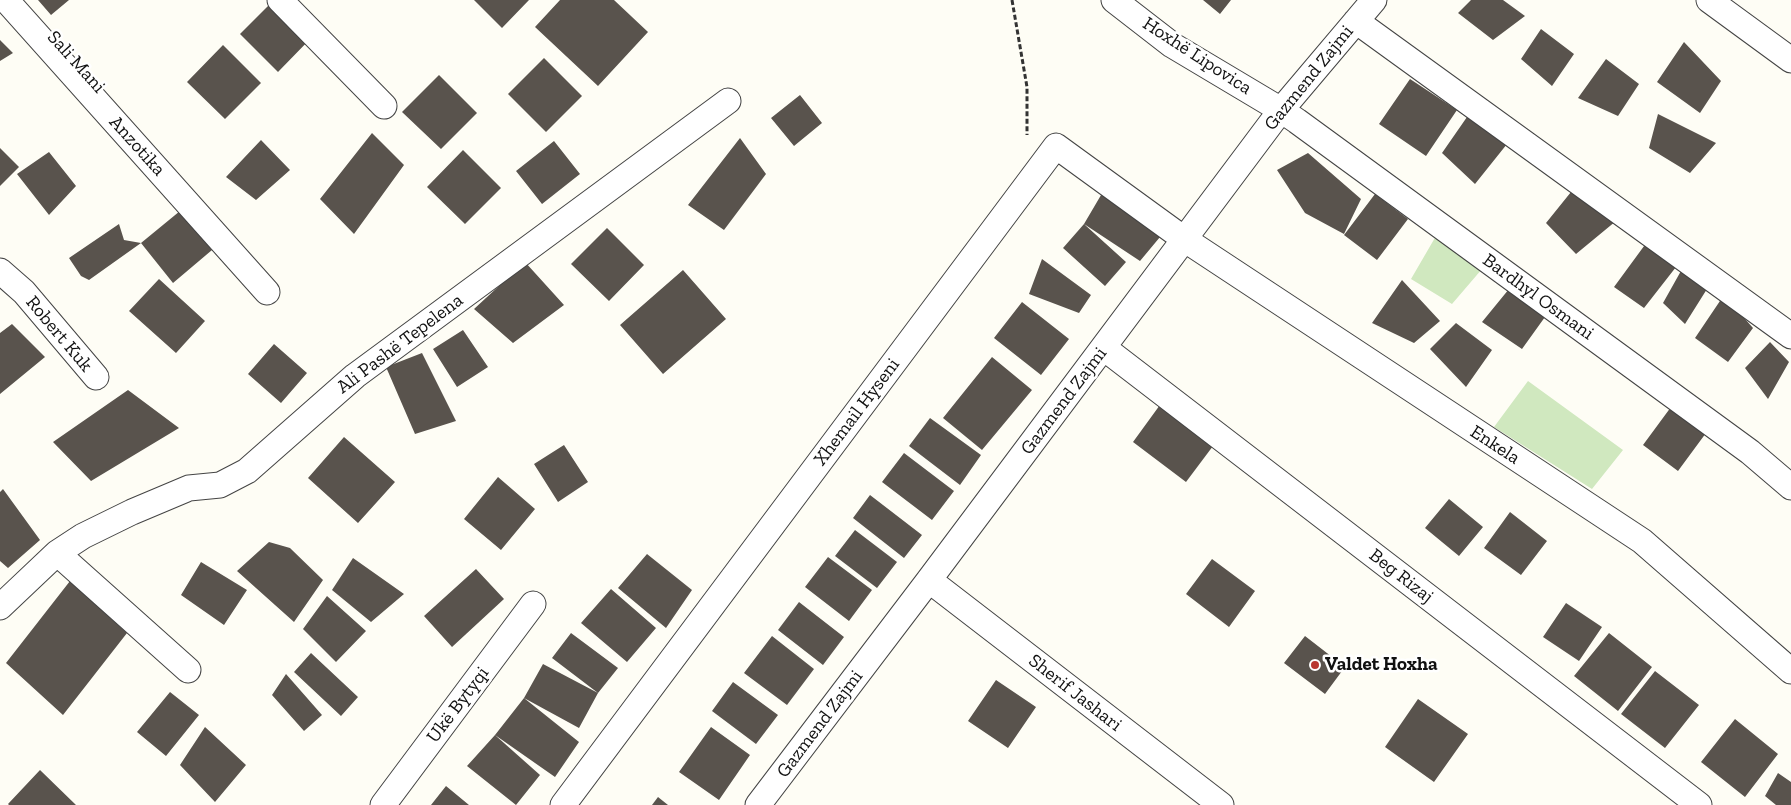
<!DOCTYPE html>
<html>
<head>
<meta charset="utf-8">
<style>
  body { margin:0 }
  canvas { display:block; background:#fefdf5 }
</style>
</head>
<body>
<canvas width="1791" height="805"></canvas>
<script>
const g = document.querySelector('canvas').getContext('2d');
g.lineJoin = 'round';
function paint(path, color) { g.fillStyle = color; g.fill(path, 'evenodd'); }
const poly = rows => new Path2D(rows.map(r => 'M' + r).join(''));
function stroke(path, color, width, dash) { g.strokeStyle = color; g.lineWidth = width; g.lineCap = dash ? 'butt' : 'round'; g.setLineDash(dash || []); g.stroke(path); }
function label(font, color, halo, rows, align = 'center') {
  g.font = font + ' "Zilla Slab",serif'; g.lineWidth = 5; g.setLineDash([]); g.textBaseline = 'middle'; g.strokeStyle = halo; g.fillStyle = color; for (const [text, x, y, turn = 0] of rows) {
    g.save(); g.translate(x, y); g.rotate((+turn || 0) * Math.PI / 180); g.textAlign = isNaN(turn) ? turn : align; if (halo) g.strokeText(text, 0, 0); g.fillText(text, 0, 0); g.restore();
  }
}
paint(poly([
  [1436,236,1482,269,1452,304,1411,279],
  [1528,381,1623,450,1592,489,1494,427]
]), '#d0e8bf');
paint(poly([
  [38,0,69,0,51,15],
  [274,0,314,35,278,72,240,34],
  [474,0,529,0,502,28],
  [560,0,614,0,648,32,598,86,535,27],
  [1203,0,1231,0,1220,14],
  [1471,0,1503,0,1525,16,1493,40,1458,13],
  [1541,29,1574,54,1552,86,1521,59],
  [0,40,13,53,0,61],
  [1684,42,1721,81,1700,113,1657,82],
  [223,45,261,83,225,119,187,82],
  [544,58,582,96,546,132,508,94],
  [1606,59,1639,84,1618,116,1578,98],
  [439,75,477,113,441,149,402,112],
  [1410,79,1457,110,1426,156,1379,124],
  [800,95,822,123,794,146,771,118],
  [1658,114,1716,143,1690,173,1649,148],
  [1467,117,1507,144,1475,184,1442,153],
  [372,133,404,165,354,234,320,199],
  [740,138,766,174,724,230,688,205],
  [261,140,290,170,256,200,226,177],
  [554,141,580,174,542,204,516,171],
  [0,148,19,167,0,186],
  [463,150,501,188,465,224,427,187],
  [49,152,76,186,49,215,17,174],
  [1308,153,1361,199,1344,234,1305,213,1277,170],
  [1104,190,1160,237,1140,261,1084,224],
  [1571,192,1616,221,1576,254,1546,223],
  [1375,194,1408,219,1377,260,1344,235],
  [180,211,212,250,173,283,141,243,89,280,81,276,69,258,119,224,124,240,141,243],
  [1084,224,1126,262,1105,286,1063,248],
  [607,228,644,265,609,301,571,264],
  [1647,242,1676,267,1644,308,1614,287],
  [1042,259,1091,295,1079,313,1029,294],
  [525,262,564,305,513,343,474,309],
  [1686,262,1707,289,1685,324,1663,303],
  [683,270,726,319,663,374,620,325],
  [159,279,205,321,176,353,129,311],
  [1402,280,1440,321,1414,343,1372,323],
  [1509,289,1550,310,1522,349,1482,322],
  [1724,295,1753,328,1728,362,1695,338],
  [1022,302,1069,339,1041,375,994,338],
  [1456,323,1492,350,1466,387,1430,349],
  [12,324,45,357,0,394,0,333],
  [463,330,488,367,457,387,433,349],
  [1770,342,1789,362,1768,399,1745,368],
  [274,344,307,373,281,403,248,374],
  [422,353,456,421,415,434,386,367],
  [992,357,1032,390,982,450,943,418],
  [128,390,179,428,91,481,53,442],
  [1165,398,1219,438,1186,482,1133,442],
  [1671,407,1706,433,1678,471,1643,445],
  [930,418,981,455,960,485,909,446],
  [344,437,395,482,358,523,308,478],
  [564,445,588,482,558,502,534,464],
  [904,453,954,491,932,520,882,482],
  [498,477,535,509,501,550,464,519],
  [3,489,40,540,8,568,0,561,0,492],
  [870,495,922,535,904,558,853,518],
  [1449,499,1483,527,1459,556,1425,528],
  [1510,512,1547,541,1521,575,1484,548],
  [855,530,897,562,877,588,835,556],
  [269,542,290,548,323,580,294,622,237,571],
  [647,554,692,590,666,628,618,588],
  [828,557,872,590,849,621,805,587],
  [353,558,404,594,371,622,332,590],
  [1212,559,1255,591,1229,627,1186,594],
  [201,562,247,590,224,625,181,595],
  [476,569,504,599,452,647,424,616],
  [70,581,127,633,63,715,6,663],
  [611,589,656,628,627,662,581,623],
  [327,596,366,631,336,662,303,629],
  [799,602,844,637,823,665,778,630],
  [1566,603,1602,627,1579,661,1543,637],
  [571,633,618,668,598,693,552,658],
  [1609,633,1652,667,1618,711,1574,676],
  [772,636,814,669,787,705,744,673],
  [1305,636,1345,667,1325,694,1284,663],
  [311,653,358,697,341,716,294,672],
  [543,664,598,693,579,728,524,698],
  [1655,671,1699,705,1665,748,1621,714],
  [286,674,322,715,304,731,272,695],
  [996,680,1036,707,1008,748,968,721],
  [733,682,778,715,756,744,712,711],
  [170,692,199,715,166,756,137,732],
  [524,698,579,742,555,777,495,735],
  [1418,699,1468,734,1434,782,1385,747],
  [1735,719,1778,754,1745,797,1701,762],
  [205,727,246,765,215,802,180,765],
  [711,727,750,755,719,800,679,772],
  [495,735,540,775,516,805,467,766],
  [40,770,76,805,9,805,8,804],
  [1778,773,1791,782,1791,805,1776,805,1765,796],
  [446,786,469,805,431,805],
  [658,797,668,805,652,805]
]), '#59534d');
const street = poly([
  [6,0,267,292],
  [280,0,384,106],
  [1114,0,1172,45,1281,110,1297,121,1750,452,1791,487],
  [1709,0,1791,60],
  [1356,21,1791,336],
  [0,271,24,292,96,377],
  [1104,348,1699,805],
  [57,553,188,670],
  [929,580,1221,805],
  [0,607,57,553,83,536,132,512,189,488,220,485,247,471,355,376,728,101],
  [383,805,533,604],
  [563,805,1056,146,1184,239,1642,541,1791,671],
  [758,805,929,580,1281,110,1374,0]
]);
stroke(street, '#444', 27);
stroke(poly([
  [1012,0,1027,87,1027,135]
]), '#333', 3, [5, 2.5]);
stroke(street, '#fff', 25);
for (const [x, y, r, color] of [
  [1315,665,5,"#b93630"]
]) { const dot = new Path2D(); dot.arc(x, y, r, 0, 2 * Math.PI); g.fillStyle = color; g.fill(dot); stroke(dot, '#fff', 2); }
label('19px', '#111', '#fff', [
  ["Hoxhë Lipovica",1197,56,33],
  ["Sali Mani",76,62,48],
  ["Gazmend Zajmi",1309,78,-51],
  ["Anzotika",137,146,48],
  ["Bardhyl Osmani",1538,297,36],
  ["Robert Kuk",59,334,50],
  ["Ali Pashë Tepelena",400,344,-37],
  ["Gazmend Zajmi",1064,401,-53],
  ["Xhemail Hyseni",857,412,-53],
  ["Enkela",1495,445,33],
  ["Beg Rizaj",1401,576,38],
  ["Sherif Jashari",1075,693,38],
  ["Ukë Bytyqi",458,705,-53],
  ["Gazmend Zajmi",820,724,-53]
]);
label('bold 19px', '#111', '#fff', [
  ["Valdet Hoxha",1325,665]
], 'left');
</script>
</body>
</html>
